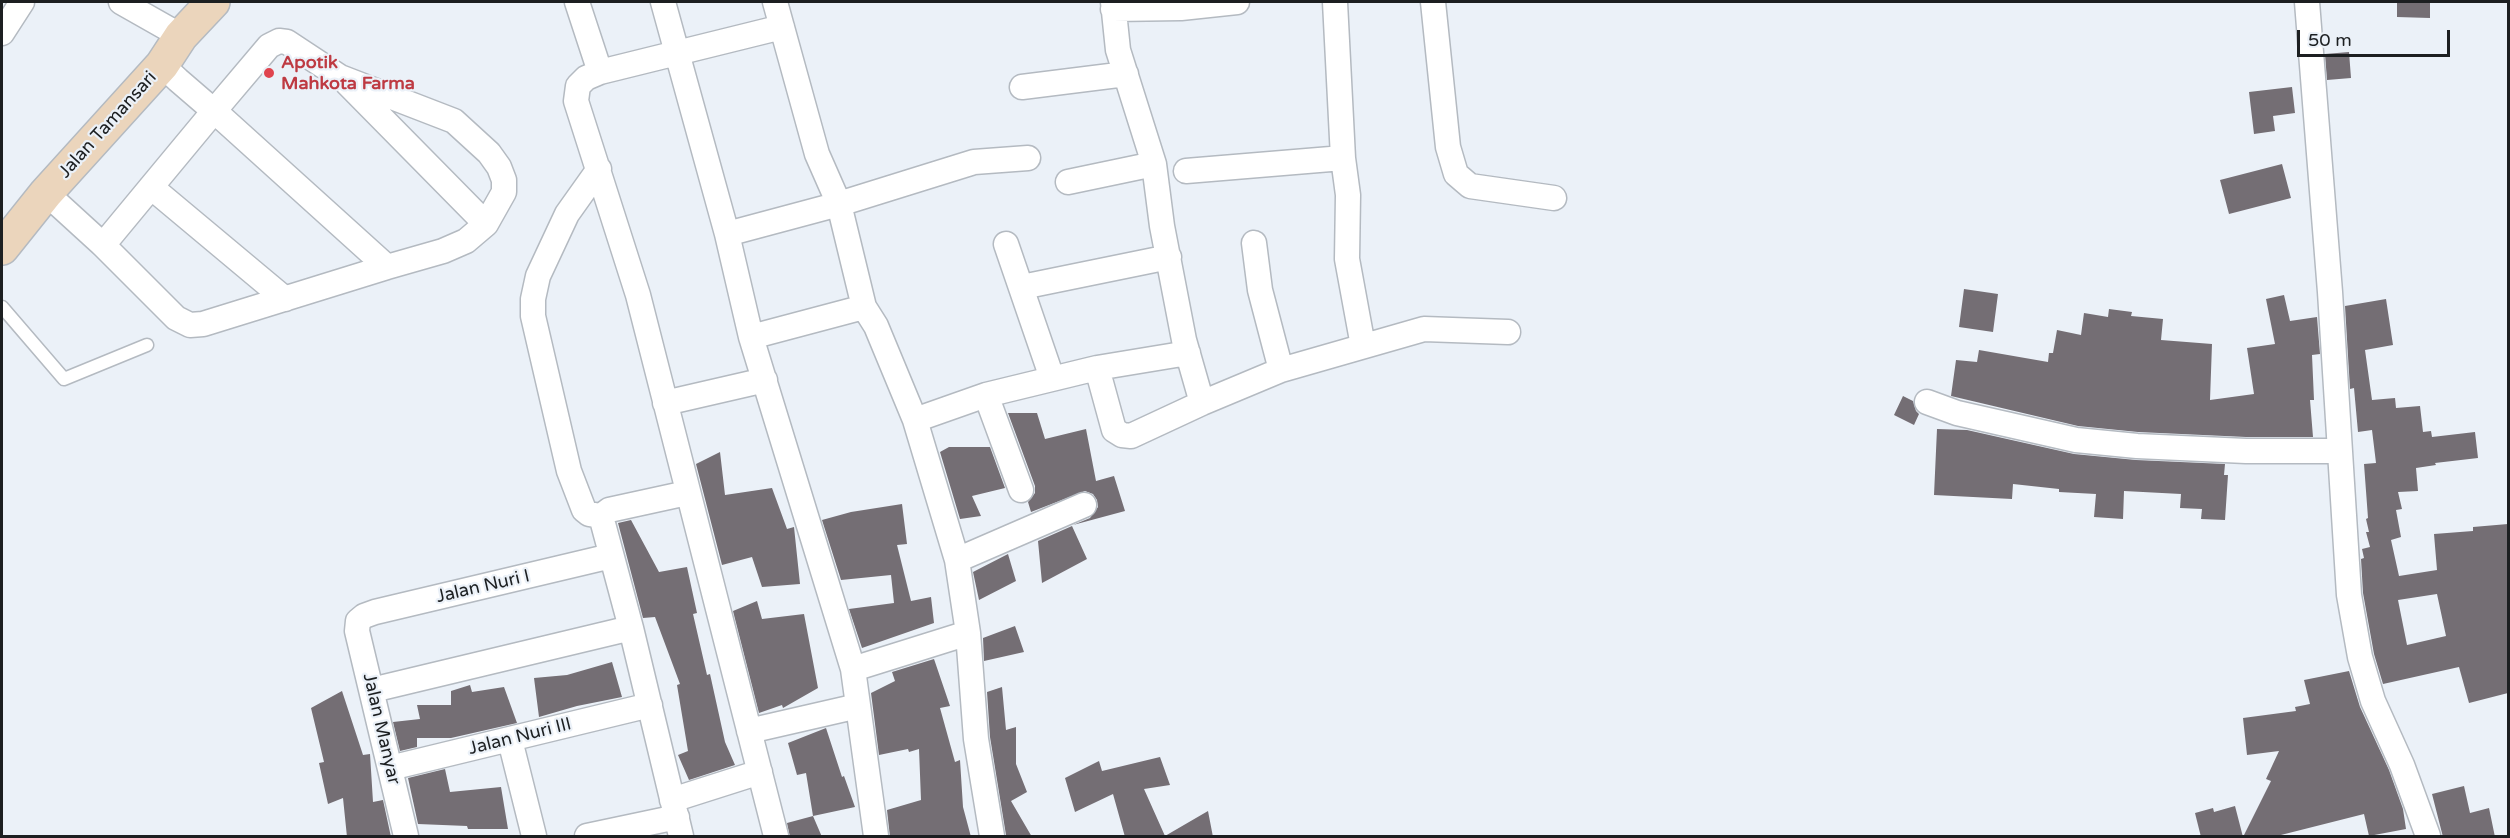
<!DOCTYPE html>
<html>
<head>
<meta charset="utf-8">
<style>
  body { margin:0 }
  #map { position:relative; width:2510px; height:838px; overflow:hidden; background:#ebf1f8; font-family:"Varela Round",sans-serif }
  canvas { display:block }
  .frame { position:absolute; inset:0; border:3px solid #1c1f21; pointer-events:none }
  .scale { position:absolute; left:2297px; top:30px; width:153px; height:27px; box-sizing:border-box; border:3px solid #1c1f21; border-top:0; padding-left:8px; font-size:18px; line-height:21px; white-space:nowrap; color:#1c1f21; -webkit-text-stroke:4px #ebf1f8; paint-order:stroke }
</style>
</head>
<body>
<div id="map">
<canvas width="2510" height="838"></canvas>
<div class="frame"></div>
<div class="scale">50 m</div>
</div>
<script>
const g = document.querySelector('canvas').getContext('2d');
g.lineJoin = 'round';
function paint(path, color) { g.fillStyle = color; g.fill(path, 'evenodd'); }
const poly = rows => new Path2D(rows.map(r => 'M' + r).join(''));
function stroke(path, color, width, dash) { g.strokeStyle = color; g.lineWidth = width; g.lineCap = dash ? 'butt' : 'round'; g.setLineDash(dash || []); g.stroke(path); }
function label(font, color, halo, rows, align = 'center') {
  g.font = font + ' "Varela Round",sans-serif'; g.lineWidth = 4.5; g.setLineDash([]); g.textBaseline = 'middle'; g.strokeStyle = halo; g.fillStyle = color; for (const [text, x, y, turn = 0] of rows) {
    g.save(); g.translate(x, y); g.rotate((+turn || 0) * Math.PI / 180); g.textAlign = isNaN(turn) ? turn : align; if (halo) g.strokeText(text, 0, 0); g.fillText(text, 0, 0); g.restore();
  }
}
paint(poly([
  [2397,2,2430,2,2430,18,2397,17],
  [2349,52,2351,78,2327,80,2325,54],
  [2292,87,2295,113,2273,116,2275,131,2254,134,2249,92],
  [2282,164,2291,198,2229,214,2220,180],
  [1964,289,1998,294,1993,332,1959,327],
  [2284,295,2290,321,2317,317,2320,354,2312,355,2314,400,2310,400,2313,437,2246,437,2138,432,2078,426,1951,396,1956,360,1977,362,1979,350,2048,362,2049,353,2053,353,2057,330,2081,335,2084,313,2108,317,2109,309,2132,312,2131,316,2163,319,2161,340,2212,344,2210,400,2254,394,2247,348,2275,344,2266,299],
  [2386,299,2393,345,2365,350,2372,400,2395,398,2396,408,2420,406,2423,432,2431,431,2432,437,2475,432,2478,458,2435,463,2436,465,2416,468,2418,491,2398,492,2402,509,2396,510,2401,537,2391,540,2399,576,2437,570,2434,534,2473,531,2473,527,2508,524,2508,693,2469,703,2459,667,2383,684,2374,654,2363,593,2361,559,2364,558,2362,549,2370,547,2366,532,2369,532,2366,519,2368,518,2364,464,2376,463,2372,430,2358,432,2354,388,2350,389,2345,306],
  [2437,594,2446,636,2407,645,2398,600],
  [1903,396,1913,401,1916,411,1919,414,1914,425,1894,415],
  [1008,413,1037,413,1045,439,1086,429,1096,481,1114,476,1125,511,1073,525,1090,518,1098,507,1097,500,1093,494,1085,491,1031,512,1028,502,1035,493,1035,486],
  [1937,429,1967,430,2074,454,2136,460,2225,464,2224,475,2228,475,2225,520,2201,519,2202,509,2180,508,2181,494,2124,491,2123,519,2094,517,2096,494,2059,492,2059,489,2013,484,2012,499,1934,495],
  [949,447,990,447,1005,488,972,496,981,516,960,519,940,452],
  [720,452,725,495,772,488,787,529,794,527,800,584,762,587,752,557,722,565,696,464],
  [902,504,907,544,897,545,911,601,931,597,934,623,862,648,849,609,894,603,891,575,841,580,822,520,851,512],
  [631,520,659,572,687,567,697,613,693,614,707,675,710,674,725,742,735,765,689,780,678,755,688,751,677,685,680,684,655,617,643,618,618,523],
  [1072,526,1087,559,1042,583,1038,541],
  [1008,554,1016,581,979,600,973,572],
  [757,601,762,619,804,614,818,688,783,708,782,705,759,713,733,611],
  [1015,626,1024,652,984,661,983,638],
  [934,659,950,706,940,708,955,762,960,760,963,807,971,837,890,837,887,810,921,800,919,749,909,752,908,749,879,755,871,693,895,681,892,672],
  [612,662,622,697,577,706,539,717,534,678,567,675],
  [2349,671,2360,707,2389,770,2403,809,2406,829,2369,836,2364,814,2273,837,2243,837,2271,781,2266,779,2279,751,2247,755,2243,718,2296,711,2295,707,2310,704,2304,680],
  [470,685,472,692,504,687,517,723,451,738,417,738,417,747,400,751,393,722,420,719,417,705,451,705,451,691],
  [1002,687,1006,730,1016,727,1016,764,1027,792,1011,801,1032,837,1006,835,990,737,987,692],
  [342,691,363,755,370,754,373,802,383,800,391,837,347,837,343,798,328,804,319,763,324,762,311,708],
  [826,728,842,777,844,776,855,807,813,816,806,773,797,775,788,743],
  [1160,757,1170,785,1144,789,1165,836,1208,811,1213,837,1125,837,1113,794,1075,812,1065,778,1099,761,1102,771],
  [445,769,450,792,501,787,508,829,468,829,467,826,418,824,408,778],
  [2464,786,2470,813,2489,808,2495,837,2443,837,2432,794],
  [2235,806,2243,837,2201,837,2195,813,2213,808,2214,812],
  [813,816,822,837,790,837,787,823]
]), '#746e74');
const service = poly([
  [2,307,64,379,147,345]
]);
const minor = poly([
  [121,2,181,36],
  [577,2,600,72],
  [663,2,727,234,751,337,853,669,876,836],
  [775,2,817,154,839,204,864,307],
  [1113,2,1118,50,1154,164,1162,226,1184,340,1202,403,1281,370,1424,329,1508,332],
  [1335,2,1343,158,1348,195,1347,259,1363,346],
  [1433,2,1448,147,1456,174,1470,186,1554,198],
  [2307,2,2330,292,2349,595,2360,657,2373,701,2402,765,2428,836],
  [1113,9,1181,8,1237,2],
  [2,33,22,2],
  [347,83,486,224],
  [1022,87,1126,74],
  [599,169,567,214,538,276,533,299,533,316,569,471,584,510,589,514,601,516,609,510,687,493],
  [1186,171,1343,158],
  [1068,182,1154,164],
  [151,187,285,299],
  [46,193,103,245,176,318,190,325,203,324,387,267],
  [727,234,839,204,974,162,1028,158],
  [1254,243,1260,290,1281,370],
  [1006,244,1052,378],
  [103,245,151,187,214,111,269,46,279,41,287,42,340,77,454,121,489,153,499,167,504,180,504,192,486,224,466,241,443,251,387,267,221,117,214,111,178,80,162,65],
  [1022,287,1169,257],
  [751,337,864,307,876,326,915,420,986,395,1097,368,1114,430,1122,435,1131,436,1202,403],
  [1097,368,1188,353],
  [986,395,1021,490],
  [1927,402,1957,413,2076,440,2137,446,2246,451,2338,451],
  [665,403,765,380],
  [915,420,957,560,1084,505],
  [601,516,631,628,681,836],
  [957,560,968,633,976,739,992,836],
  [853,669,968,633],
  [372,690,631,628],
  [749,731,858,706],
  [510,740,534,836],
  [390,768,650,705],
  [672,800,760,772],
  [406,836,357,631,358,621,364,616,375,612,611,556],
  [587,836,677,817],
  [776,836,638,295,576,101,578,86,586,78,600,72,782,27]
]);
const secondary = poly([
  [2,248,46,193,162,65,181,36,213,2]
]);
stroke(service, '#b4bac1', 15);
stroke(minor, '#b4bac1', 27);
stroke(secondary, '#b4bac1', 36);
stroke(service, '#fff', 12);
stroke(minor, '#fff', 24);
stroke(secondary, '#ebd5bc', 33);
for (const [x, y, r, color] of [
  [269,73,6,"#e0444e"]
]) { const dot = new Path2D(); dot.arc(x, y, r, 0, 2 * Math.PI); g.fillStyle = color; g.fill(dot); stroke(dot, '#ebf1f8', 2); }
label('bold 18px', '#be3a42', '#ebf1f8', [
  ["Apotik",281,63],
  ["Mahkota Farma",281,84]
], 'left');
label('18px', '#1c1f21', '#ebf1f8', [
  ["Jalan Tamansari",108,125,-48],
  ["Jalan Nuri I",483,587,-13],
  ["Jalan Manyar",381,729,77],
  ["Jalan Nuri III",520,737,-14]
]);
</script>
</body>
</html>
